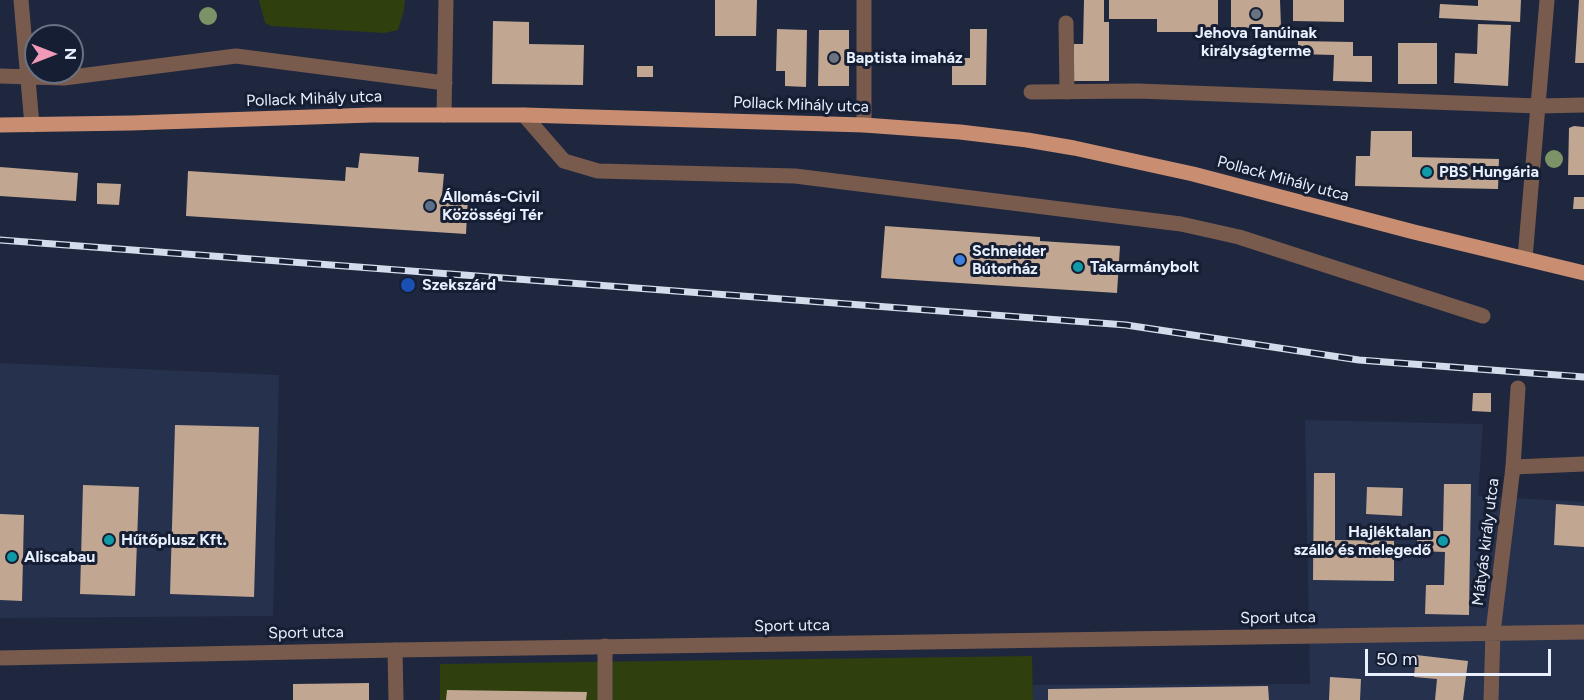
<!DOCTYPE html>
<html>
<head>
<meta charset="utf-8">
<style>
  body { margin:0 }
  #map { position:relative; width:1584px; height:700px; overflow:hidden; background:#1e273e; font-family:Figtree,sans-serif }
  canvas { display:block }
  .north { position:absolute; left:24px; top:24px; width:60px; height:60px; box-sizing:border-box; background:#151e33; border:2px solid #697284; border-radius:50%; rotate:90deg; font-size:16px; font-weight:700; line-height:24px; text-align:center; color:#e8effe }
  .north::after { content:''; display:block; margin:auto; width:21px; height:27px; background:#f09ab7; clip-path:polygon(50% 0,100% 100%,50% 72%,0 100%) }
  .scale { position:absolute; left:1365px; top:649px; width:186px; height:27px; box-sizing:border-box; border:3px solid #e8effe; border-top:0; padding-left:8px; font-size:18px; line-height:21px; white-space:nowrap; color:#e8effe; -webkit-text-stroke:4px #151e33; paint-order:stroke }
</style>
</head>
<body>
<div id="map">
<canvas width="1584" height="700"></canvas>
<div class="north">N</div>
<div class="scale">50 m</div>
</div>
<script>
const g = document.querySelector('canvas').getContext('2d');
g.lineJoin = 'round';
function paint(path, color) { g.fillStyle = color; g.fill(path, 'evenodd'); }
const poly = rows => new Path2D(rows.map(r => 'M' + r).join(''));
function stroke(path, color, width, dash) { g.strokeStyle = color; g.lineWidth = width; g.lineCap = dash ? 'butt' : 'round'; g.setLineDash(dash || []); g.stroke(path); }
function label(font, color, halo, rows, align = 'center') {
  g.font = font + ' Figtree,sans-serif'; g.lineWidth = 6; g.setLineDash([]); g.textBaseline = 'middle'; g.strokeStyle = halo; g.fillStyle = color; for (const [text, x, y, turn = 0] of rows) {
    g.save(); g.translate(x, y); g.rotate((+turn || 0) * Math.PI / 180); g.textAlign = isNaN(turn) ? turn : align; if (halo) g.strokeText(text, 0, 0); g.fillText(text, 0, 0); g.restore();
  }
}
paint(poly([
  [0,363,279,375,273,616,0,618],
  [1305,420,1483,424,1478,496,1584,502,1584,700,1033,700,1033,685,1310,684]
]), '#26314d');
paint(poly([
  [259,0,405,0,404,10,398,30,384,33,271,26,265,23],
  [1032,656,1033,700,440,700,440,664]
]), '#303f0e');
paint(poly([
  [715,0,757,0,756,36,715,36],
  [1084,0,1104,0,1104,22,1109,22,1109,81,1073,81,1074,44,1083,44],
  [1109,0,1218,0,1218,32,1157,32,1157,19,1109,19],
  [1231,0,1280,0,1281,27,1231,28],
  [1293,0,1344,0,1344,22,1293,21],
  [1478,0,1521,0,1520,22,1439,18,1440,4,1478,6],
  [1579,0,1584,0,1584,63,1575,63],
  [493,21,529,22,529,44,584,45,583,85,492,84],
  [1478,24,1511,25,1508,86,1454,83,1455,53,1477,54],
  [777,29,807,30,806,87,785,86,785,71,776,71],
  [970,29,987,29,986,85,952,85,952,58,970,58],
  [819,30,849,30,849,86,818,86],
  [1298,41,1353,42,1353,56,1372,56,1372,82,1333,81,1334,55,1298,54],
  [1398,43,1437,43,1437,84,1398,84],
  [637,66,653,66,653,77,637,77],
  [1574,126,1584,127,1584,175,1568,175,1569,128],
  [1371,131,1412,131,1412,157,1499,159,1498,189,1355,186,1356,156,1370,156],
  [360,153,419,157,418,172,444,174,442,195,468,197,466,234,186,216,188,171,345,181,346,167,358,168],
  [0,167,78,173,76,201,0,196],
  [97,183,121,184,119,205,97,204],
  [1574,197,1584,197,1584,209,1573,209],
  [885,226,1040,237,1040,241,1120,246,1117,293,881,278],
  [1473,393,1491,393,1491,412,1472,411],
  [175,425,259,427,254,597,170,594],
  [1314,473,1335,473,1335,540,1394,541,1394,581,1313,580],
  [1444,484,1471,484,1469,615,1425,614,1426,585,1444,585,1445,552,1417,551,1417,531,1443,531],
  [83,485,139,487,135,596,80,594],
  [1367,487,1403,488,1402,516,1366,514],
  [1556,504,1584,506,1584,547,1554,545],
  [0,514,24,515,22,601,0,600],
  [1416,655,1468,661,1463,700,1435,700,1437,679,1414,677],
  [1330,677,1361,679,1360,700,1329,700],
  [369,683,369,700,293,700,293,684],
  [1268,686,1269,700,1048,700,1048,689],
  [447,690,587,692,586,700,446,700]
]), '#c1a692');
stroke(poly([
  [21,0,32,125],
  [1066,23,1067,92],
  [0,76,64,78,236,56,445,83],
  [444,115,446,0],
  [524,115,564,161,598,171,795,176,1181,224,1239,237,1483,316],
  [1513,467,1584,464],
  [395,650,396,700],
  [605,700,605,646]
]), '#795b4e', 15);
stroke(poly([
  [1031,92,1138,91,1538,106,1584,105],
  [864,125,864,0],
  [1525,258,1547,0],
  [0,658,395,650,1584,632],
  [1491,700,1493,632,1513,467,1518,388]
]), '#795b4e', 15);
stroke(poly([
  [0,125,131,123,372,115,524,115,864,125,960,132,1027,140,1074,148,1193,174,1414,232,1584,273]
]), '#c98d72', 15);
const rail = poly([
  [0,240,1126,325,1359,360,1584,377]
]);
stroke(rail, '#d4dbeb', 7);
stroke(rail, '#151e33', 4.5, [14]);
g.fillStyle = '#7c9368';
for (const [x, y] of [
  [208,16],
  [1554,159]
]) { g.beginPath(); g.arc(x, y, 9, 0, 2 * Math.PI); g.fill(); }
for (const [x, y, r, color] of [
  [1256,14,6,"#6b7280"],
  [834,58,6,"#6b7280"],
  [1427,172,6,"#0f9aa8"],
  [430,206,6,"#5c6f8a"],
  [960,260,6,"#3f7fe0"],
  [1078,267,6,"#0f9aa8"],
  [408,285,8,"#1a4fb4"],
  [109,540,6,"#0f9aa8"],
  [1443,541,6,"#0f9aa8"],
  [12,557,6,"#0f9aa8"]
]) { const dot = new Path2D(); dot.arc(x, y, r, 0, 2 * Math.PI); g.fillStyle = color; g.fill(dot); stroke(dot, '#151e33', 2); }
label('bold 16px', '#e8effe', '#151e33', [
  ["Jehova Tanúinak",1256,33,"center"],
  ["királyságterme",1256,51,"center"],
  ["Baptista imaház",846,58],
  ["PBS Hungária",1439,172],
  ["Állomás-Civil",442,197],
  ["Közösségi Tér",442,215],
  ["Schneider",972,251],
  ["Bútorház",972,269],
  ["Takarmánybolt",1090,267],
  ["Szekszárd",422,285],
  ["Hajléktalan",1431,532,"right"],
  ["szálló és melegedő",1431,550,"right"],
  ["Hűtőplusz Kft.",121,540],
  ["Aliscabau",24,557]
], 'left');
label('16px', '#e8effe', '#151e33', [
  ["Pollack Mihály utca",314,99,-2],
  ["Pollack Mihály utca",801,105,2],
  ["Pollack Mihály utca",1283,179,15],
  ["Mátyás király utca",1486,542,-83],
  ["Sport utca",1278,618,-1],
  ["Sport utca",792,626,-1],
  ["Sport utca",306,633,-1]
]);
</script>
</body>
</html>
